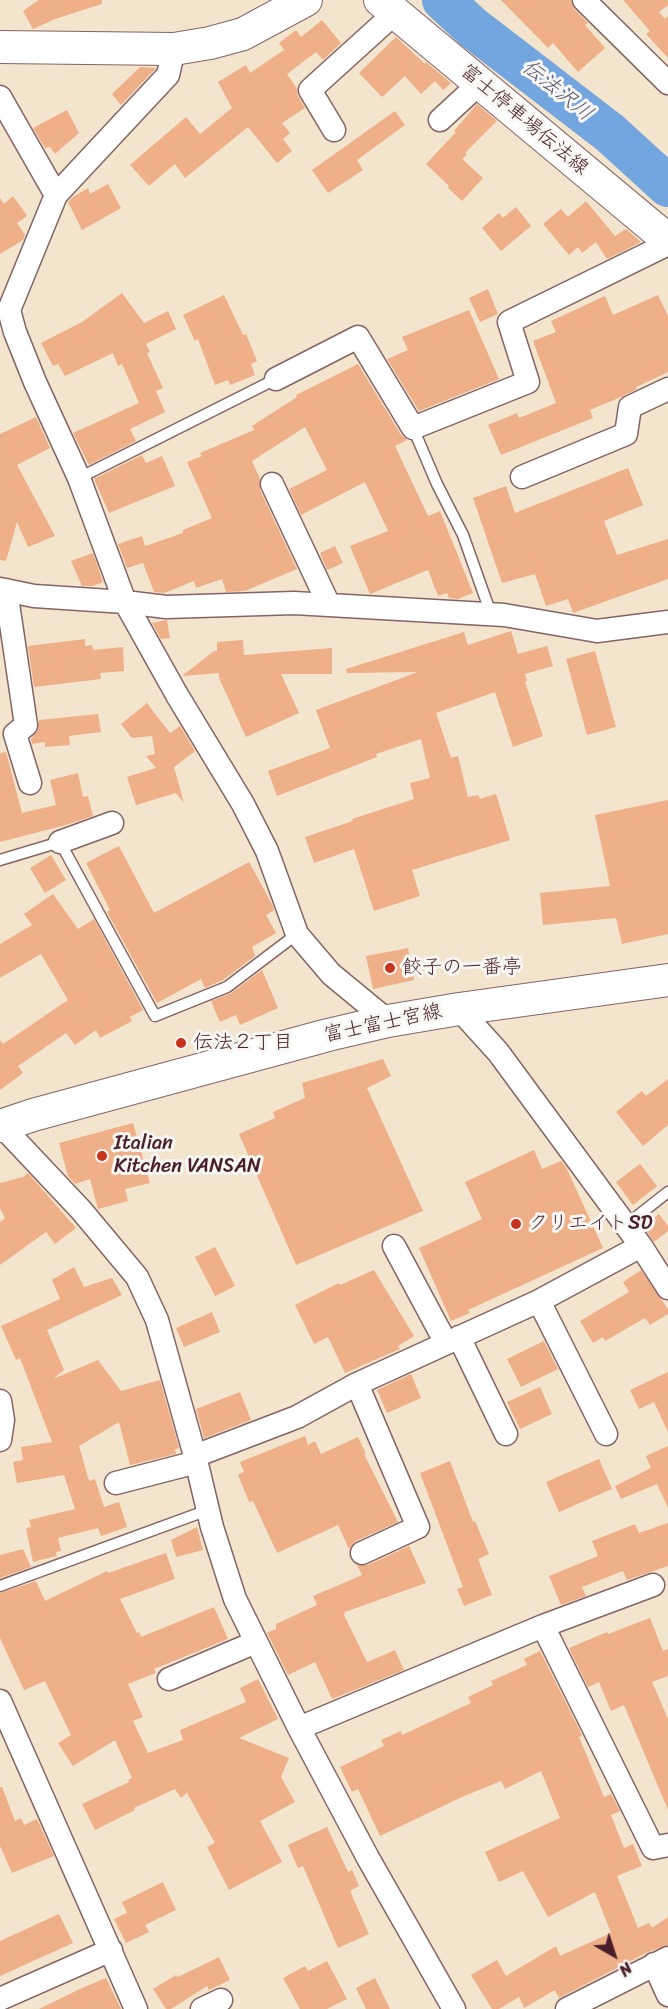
<!DOCTYPE html>
<html>
<head>
<meta charset="utf-8">
<style>
  body { margin:0 }
  #map { position:relative; width:668px; height:2009px; overflow:hidden; background:#f2e4cd; font-family:Sriracha,sans-serif }
  canvas { display:block }
  .north { position:absolute; left:584px; top:1925px; width:60px; height:60px; -webkit-text-stroke:4px #f6f6f2; paint-order:stroke; rotate:141deg; font-size:16px; font-weight:700; line-height:24px; text-align:center; color:#4a1f2b }
  .north::after { content:''; display:block; margin:auto; width:21px; height:27px; background:#4a1f2b; clip-path:polygon(50% 0,100% 100%,50% 72%,0 100%) }
</style>
</head>
<body>
<div id="map">
<canvas width="668" height="2009"></canvas>
<div class="north">N</div>
</div>
<script>
const g = document.querySelector('canvas').getContext('2d');
g.lineJoin = 'round';
const poly = rows => new Path2D(rows.map(r => 'M' + r).join(''));
function stroke(path, color, width, dash) { g.strokeStyle = color; g.lineWidth = width; g.lineCap = dash ? 'butt' : 'round'; g.setLineDash(dash || []); g.stroke(path); }
function paint(path, color) { g.fillStyle = color; g.fill(path, 'evenodd'); }
function label(font, color, halo, rows, align = 'center') {
  g.font = font + ' Sriracha,"Klee One",sans-serif'; g.lineWidth = 6; g.setLineDash([]); g.textBaseline = 'middle'; g.strokeStyle = halo; g.fillStyle = color; for (const [text, x, y, turn = 0] of rows) {
    g.save(); g.translate(x, y); g.rotate((+turn || 0) * Math.PI / 180); g.textAlign = isNaN(turn) ? turn : align; if (halo) g.strokeText(text, 0, 0); g.fillText(text, 0, 0); g.restore();
  }
}
stroke(poly([
  [443,0,472,27,610,133,668,186]
]), '#73a6df', 42);
paint(poly([
  [39,0,102,0,102,4,55,19,33,29,23,11],
  [501,0,571,0,574,9,588,23,585,25,605,48,578,72,553,43,548,48],
  [623,0,668,0,668,5,659,12,665,19,668,16,668,58,646,34,650,31],
  [322,20,341,43,323,60,316,52,287,74,297,89,298,96,305,108,282,123,290,133,283,139,292,151,277,163,248,127,185,178,175,164,149,186,130,165,186,117,200,134,232,108,218,82,246,65,250,73,284,50,279,43,296,30,301,37],
  [396,37,425,64,426,62,451,83,443,90,435,81,421,94,405,76,382,97,359,73],
  [140,67,156,68,121,105,112,94],
  [477,104,497,121,465,153,467,155,462,159,483,178,462,201,448,188,449,186,426,164,456,132,454,131],
  [67,110,79,133,55,154,50,147,45,148,33,128],
  [395,111,405,125,357,160,363,170,328,193,312,170],
  [108,184,121,208,82,230,68,202,73,197,88,188,90,194],
  [13,196,27,216,17,223,25,235,23,240,0,254,0,198,4,204],
  [586,201,615,236,626,229,641,242,607,259,596,242,582,253,578,247,569,255,543,224,561,209,568,217],
  [516,207,531,226,501,251,482,228,499,213,503,218],
  [488,289,498,314,480,322,469,298],
  [122,293,144,323,168,311,176,329,146,344,150,352,147,353,163,388,156,391,165,412,130,429,136,441,89,465,73,433,139,403,122,364,118,366,113,353,65,376,58,364,53,366,41,343,82,322],
  [224,295,243,335,246,334,257,361,251,364,255,375,230,385,228,380,215,385,198,339,195,341,183,315],
  [658,295,668,316,668,372,636,387,637,389,621,397,590,410,593,418,501,455,488,425,517,413,519,418,556,403,533,341,556,332,551,321,605,296,613,315],
  [469,310,499,379,419,411,387,359,408,350,402,337],
  [358,364,401,435,407,440,395,446,428,516,440,511,473,593,458,599,449,598,447,593,438,596,428,570,370,594,350,546,388,531,365,482,301,515,289,489,327,470,305,427,252,461,260,479,260,490,297,569,245,591,226,592,222,579,196,588,194,581,164,593,154,592,143,563,127,568,118,544,142,536,145,546,183,533,183,530,212,518,187,462,202,456,200,453,254,430,252,426,297,397,296,395],
  [36,417,50,448,17,465,55,536,28,547,17,522,6,561,0,560,0,434],
  [142,455,146,463,162,456,175,486,109,513,94,479],
  [628,468,643,505,604,521,617,555,668,539,668,579,573,613,568,599,546,606,535,574,502,583,473,498,506,486,515,513],
  [335,546,343,563,327,570,320,553],
  [93,553,103,582,93,586,82,586,71,561],
  [167,620,170,638,161,639,152,623],
  [511,631,518,654,547,646,553,666,525,674,527,681,525,682,543,736,513,747,495,692,436,713,451,758,458,756,468,797,478,795,480,799,496,794,510,840,412,870,420,896,374,911,354,849,314,863,305,837,353,821,352,819,414,799,410,783,430,778,421,739,376,754,377,757,277,796,268,771,330,748,316,710,418,672,347,673,346,669,464,632,468,645],
  [85,639,85,646,92,645,93,650,123,647,124,671,100,673,101,679,34,687,28,646],
  [243,640,244,655,332,648,332,674,281,674,299,713,246,737,219,678,219,673,182,676,214,651,217,651,217,642],
  [595,651,616,727,587,735,566,659],
  [146,702,170,733,180,726,195,751,174,767,184,803,176,793,136,805,127,777,156,768,146,756,155,754,152,736,132,738,121,724,146,704],
  [98,714,101,732,69,736,70,745,45,747,45,742,32,744,31,739,38,730,39,720],
  [6,752,22,813,56,805,50,780,78,773,83,797,88,796,93,816,66,825,0,842,0,753],
  [668,800,668,934,622,944,616,918,543,925,540,893,610,886,595,815],
  [119,846,154,913,249,862,273,906,274,910,266,915,276,933,252,947,255,956,223,980,205,988,201,979,157,1003,107,912,110,910,86,863],
  [51,855,66,880,45,893,30,868],
  [53,894,78,929,94,919,143,1010,130,1017,132,1021,100,1038,96,1030,75,1045,66,1033,18,1066,23,1073,0,1090,0,1040,3,1044,68,1000,41,954,0,978,0,944,32,925,24,914],
  [408,948,414,980,373,989,366,956],
  [262,970,278,1008,240,1025,236,1015,220,1022,211,1001,231,993],
  [383,1059,391,1076,367,1088,423,1211,296,1265,239,1134,275,1118,273,1112,305,1098,302,1083],
  [668,1079,668,1125,643,1146,616,1112,642,1091,646,1096],
  [133,1123,150,1183,125,1189,128,1201,98,1209,90,1179,75,1184,68,1176,59,1143],
  [534,1150,542,1169,561,1161,566,1167,603,1248,468,1310,470,1313,451,1321,419,1248,482,1219,465,1182],
  [640,1164,657,1186,633,1205,616,1182],
  [28,1173,76,1228,55,1244,46,1232,0,1265,0,1222,5,1218,0,1208,0,1183,23,1177],
  [659,1214,668,1226,668,1231,654,1242,643,1226],
  [215,1247,235,1286,215,1296,195,1257],
  [74,1267,84,1287,112,1278,122,1295,47,1330,64,1370,53,1379,98,1360,121,1391,160,1380,179,1448,175,1449,176,1454,130,1465,119,1422,79,1446,89,1481,95,1479,104,1507,119,1502,127,1527,101,1536,98,1528,58,1538,61,1551,56,1552,57,1556,33,1562,26,1528,31,1527,29,1520,75,1509,64,1475,17,1483,13,1462,23,1460,21,1447,52,1442,20,1358,16,1360,1,1326,60,1299,52,1280],
  [374,1270,414,1336,398,1346,400,1349,345,1373,328,1337,314,1344,295,1305,339,1283,340,1285],
  [641,1270,668,1309,668,1314,650,1325,645,1318,605,1341,603,1337,593,1343,580,1321,629,1292,623,1282],
  [212,1312,220,1332,184,1347,176,1328],
  [544,1341,558,1369,521,1387,507,1359],
  [668,1372,668,1432,654,1402,639,1409,630,1390],
  [411,1374,421,1398,387,1413,377,1390],
  [540,1387,552,1414,520,1429,507,1402],
  [240,1392,251,1420,204,1438,196,1409],
  [305,1436,308,1445,315,1441,321,1454,358,1437,366,1454,364,1454,398,1522,356,1541,349,1549,338,1525,277,1553,253,1501,249,1502,238,1475,244,1472,240,1462],
  [668,1446,668,1508,657,1484,621,1499,615,1486,651,1468,646,1456],
  [599,1459,612,1489,559,1512,546,1482],
  [450,1461,473,1522,475,1521,489,1554,478,1559,492,1595,464,1606,457,1589,463,1587,420,1473],
  [668,1523,668,1566,627,1580,623,1571,582,1587,586,1596,561,1605,549,1576,598,1556,592,1541,635,1524,639,1533],
  [197,1527,203,1550,176,1557,171,1540],
  [409,1546,426,1583,345,1612,344,1615,367,1662,395,1650,404,1670,332,1699,315,1662,288,1675,267,1633,276,1629,276,1624,317,1605,313,1596,362,1575,357,1565,368,1565],
  [23,1549,31,1567,0,1578,0,1555],
  [166,1553,175,1579,120,1599,137,1633,139,1632,141,1637,214,1607,228,1639,154,1669,156,1673,128,1684,143,1717,133,1721,148,1753,183,1740,180,1730,246,1702,240,1688,258,1679,278,1719,239,1738,289,1758,281,1777,295,1802,260,1821,282,1862,229,1890,207,1847,215,1843,187,1793,181,1798,175,1789,134,1808,135,1810,95,1830,82,1804,129,1782,128,1780,132,1778,115,1740,73,1766,58,1743,71,1735,45,1681,24,1690,0,1638,0,1593,36,1581,45,1601,107,1571,108,1573],
  [650,1618,663,1651,668,1649,668,1676,652,1682,668,1719,668,1810,624,1705,611,1711,599,1682,588,1687,569,1648,607,1632,608,1634],
  [540,1651,579,1729,582,1736,579,1737,604,1797,611,1794,620,1811,611,1815,624,1848,633,1844,642,1866,617,1876,638,1928,649,1923,652,1928,668,1917,668,1945,648,1952,559,1998,555,1990,524,2008,519,1997,499,2009,492,2009,471,1975,497,1960,506,1976,556,1946,560,1956,611,1933,595,1892,548,1917,523,1871,499,1882,485,1852,560,1818,541,1771,505,1789,501,1781,462,1797,380,1836,358,1789,352,1792,340,1767,384,1746,381,1740,401,1731,402,1735,471,1703,468,1697,493,1685,491,1681,527,1665,524,1659],
  [0,1787,2,1787,15,1821,21,1818,24,1825,37,1819,54,1856,12,1873,0,1846],
  [327,1827,348,1872,352,1870,359,1886,350,1891,369,1934,338,1948,303,1866,298,1868,288,1845],
  [163,1882,176,1910,145,1925,149,1932,126,1943,114,1919,127,1913,122,1902],
  [59,1914,73,1943,0,1976,0,1941],
  [219,1957,230,1980,209,1990,207,1986,171,2009,166,2009,153,1989,176,1975,178,1977],
  [327,1961,347,1999,327,2009,300,2009,283,1978,305,1966,308,1971],
  [106,1978,121,2009,39,2009,82,1988],
  [375,1978,390,2009,366,2009,356,1988]
]), '#efaf89');
const lane = poly([
  [413,428,437,484,463,535,491,614],
  [79,478,276,379],
  [0,860,60,842,155,1016,227,987,297,934],
  [626,1225,668,1192],
  [0,1586,208,1510]
]);
const street = poly([
  [584,0,668,83],
  [174,49,168,75,56,195,9,310,15,332,35,382,79,478,125,602,177,695,243,804,267,851,297,934,331,974,388,1021],
  [0,97,56,195],
  [440,120,480,83],
  [334,130,310,90,395,13],
  [276,379,358,337,413,428,528,382,509,322,668,244],
  [522,477,626,434,630,407,668,389],
  [272,484,329,605],
  [0,589,34,596,125,602,166,607,294,603,504,615,597,631,668,622],
  [6,590,26,725,15,734,30,783],
  [60,842,112,823],
  [459,1009,498,1052,641,1246,668,1288],
  [0,1124,81,1210,137,1277,157,1320,195,1456,212,1527,235,1599,299,1728,368,1858,454,2009],
  [394,1246,446,1343],
  [539,1301,606,1434],
  [459,1337,506,1434],
  [357,1384,418,1527,362,1553],
  [0,1401,3,1420,0,1440],
  [195,1456,297,1417,357,1384,539,1301,641,1246],
  [116,1483,197,1462],
  [543,1626,653,1848,668,1845],
  [169,1679,256,1642],
  [0,1701,136,2009],
  [299,1728,543,1626,653,1585],
  [654,1964,668,1995],
  [0,1999,111,1950],
  [202,2009,221,2000],
  [567,2009,668,1958]
]);
const secondary = poly([
  [380,0,668,240],
  [0,47,174,49,210,43,243,34,306,0],
  [0,1126,33,1115,328,1035,388,1021,459,1009,668,980]
]);
stroke(lane, '#856464', 13);
stroke(street, '#856464', 25);
stroke(secondary, '#856464', 34);
stroke(lane, '#fff', 10);
stroke(street, '#fff', 22);
stroke(secondary, '#fff', 32);
for (const [x, y, r, color] of [
  [390,968,6,"#c8321e"],
  [181,1043,6,"#c8321e"],
  [102,1156,6,"#c8321e"],
  [516,1224,6,"#c8321e"]
]) { const dot = new Path2D(); dot.arc(x, y, r, 0, 2 * Math.PI); g.fillStyle = color; g.fill(dot); stroke(dot, '#f6f6f2', 2); }
label('20px', '#4a1f2b', '#f6f6f2', [
  ["富士停車場伝法線",524,120,40],
  ["富士富士宮線",383,1024,-12]
]);
label('20px', '#4a1f2b', '#f6f6f2', [
  ["餃子の一番亭",402,968],
  ["伝法２丁目",193,1043],
  ["Italian",114,1144],
  ["Kitchen VANSAN",114,1167],
  ["クリエイトSD",528,1224]
], 'left');
label('italic 21px', '#5a5573', '#f6f6f2', [
  ["伝法沢川",557,91,39]
]);
</script>
</body>
</html>
